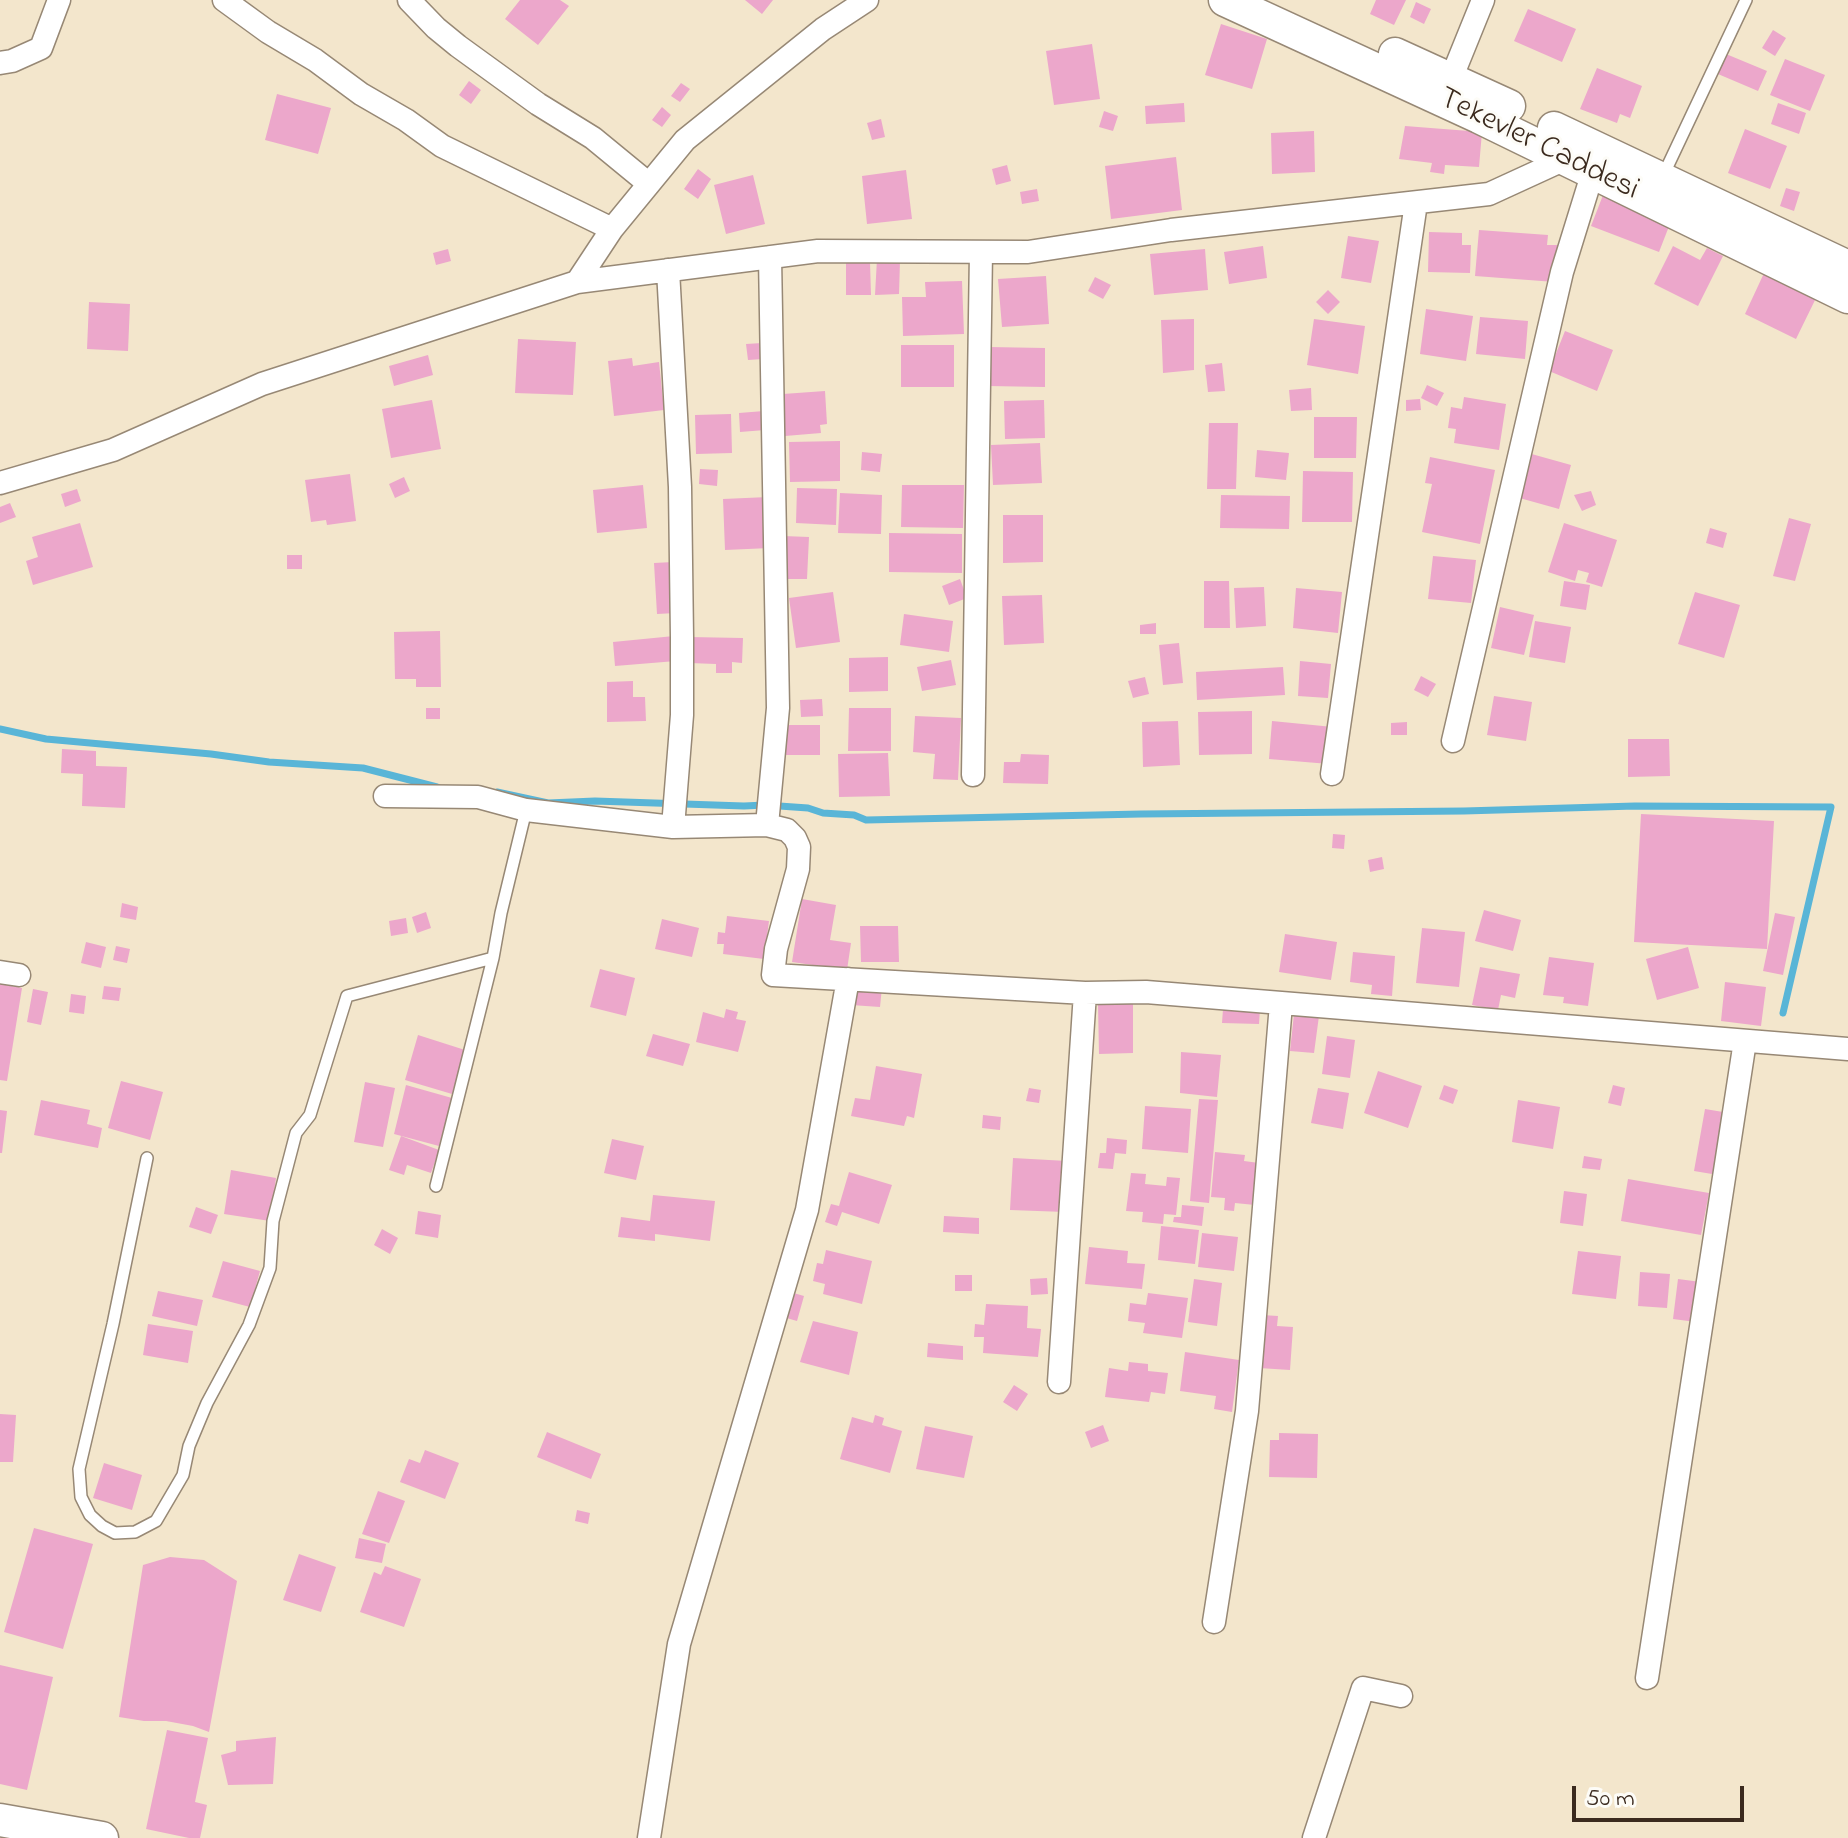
<!DOCTYPE html>
<html>
<head>
<meta charset="utf-8">
<style>
  body { margin:0 }
  #map { position:relative; width:1848px; height:1838px; overflow:hidden; background:#f3e6cc; font-family:"Indie Flower",sans-serif }
  canvas { display:block }
  .scale { position:absolute; left:1572px; top:1786px; width:172px; height:36px; box-sizing:border-box; border:4px solid #3b2a1e; border-top:0; padding-left:10px; font-size:24px; line-height:28px; white-space:nowrap; color:#3b2a1e; -webkit-text-stroke:6px #fdfcf7; paint-order:stroke }
</style>
</head>
<body>
<div id="map">
<canvas width="1848" height="1838"></canvas>
<div class="scale">50 m</div>
</div>
<script>
const g = document.querySelector('canvas').getContext('2d');
g.lineJoin = 'round';
const poly = rows => new Path2D(rows.map(r => 'M' + r).join(''));
function stroke(path, color, width, dash) { g.strokeStyle = color; g.lineWidth = width; g.lineCap = dash ? 'butt' : 'round'; g.setLineDash(dash || []); g.stroke(path); }
function paint(path, color) { g.fillStyle = color; g.fill(path, 'evenodd'); }
function label(font, color, halo, rows, align = 'center') {
  g.font = font + ' "Indie Flower",sans-serif'; g.lineWidth = 6; g.setLineDash([]); g.textBaseline = 'middle'; g.strokeStyle = halo; g.fillStyle = color; for (const [text, x, y, turn = 0] of rows) {
    g.save(); g.translate(x, y); g.rotate((+turn || 0) * Math.PI / 180); g.textAlign = isNaN(turn) ? turn : align; if (halo) g.strokeText(text, 0, 0); g.fillText(text, 0, 0); g.restore();
  }
}
stroke(poly([
  [0,729,46,739,211,754,269,762,363,768,437,787],
  [497,792,548,803,595,801,744,806,765,805,808,808,823,813,854,815,866,820,1141,814,1464,811,1635,806,1831,807,1783,1013]
]), '#59b5d7', 7);
paint(poly([
  [520,0,560,0,569,6,538,45,505,19],
  [745,0,773,0,762,14],
  [1376,0,1406,0,1394,25,1370,14],
  [1416,2,1431,9,1424,24,1410,17],
  [1528,9,1576,29,1562,62,1514,41],
  [1221,24,1267,39,1252,89,1205,75],
  [1773,30,1786,38,1775,56,1762,48],
  [1092,44,1100,99,1054,105,1046,51],
  [1726,54,1767,71,1758,91,1718,74],
  [1785,59,1825,75,1810,111,1770,95],
  [1597,68,1642,86,1630,118,1620,114,1617,123,1580,109],
  [469,81,481,90,471,104,459,95],
  [681,83,690,89,680,102,671,96],
  [277,94,331,108,318,154,265,140],
  [1184,103,1185,122,1146,124,1145,106],
  [1778,103,1806,113,1799,134,1771,124],
  [662,107,671,115,662,127,652,120],
  [1104,111,1118,116,1113,131,1099,127],
  [881,119,885,137,872,140,867,123],
  [1405,126,1482,132,1479,167,1445,165,1444,174,1430,172,1432,163,1399,159],
  [1745,129,1787,146,1770,189,1728,173],
  [1314,131,1315,172,1272,174,1271,133],
  [1176,157,1182,210,1111,219,1105,166],
  [1007,165,1011,181,996,185,992,169],
  [698,169,711,179,698,199,684,189],
  [906,170,912,219,867,224,862,176],
  [753,175,765,224,726,234,714,185],
  [1786,188,1800,192,1794,211,1780,206],
  [1037,189,1039,201,1022,204,1020,192],
  [1605,190,1673,216,1659,252,1591,226],
  [1479,230,1548,235,1547,245,1558,245,1555,282,1475,276],
  [1429,232,1462,233,1462,245,1471,245,1470,273,1428,272],
  [1348,236,1379,241,1371,283,1341,278],
  [1263,246,1267,278,1229,284,1224,252],
  [1673,246,1700,260,1707,248,1723,256,1698,306,1654,284],
  [448,249,451,261,436,265,433,253],
  [1205,249,1208,290,1154,295,1150,254],
  [877,259,900,261,899,294,875,295],
  [870,262,871,295,846,295,846,263],
  [1765,271,1817,296,1796,339,1745,314],
  [1046,276,1049,324,1002,327,998,279],
  [1095,277,1111,285,1103,299,1088,291],
  [962,281,964,334,903,336,902,297,926,297,925,282],
  [1328,290,1340,302,1328,314,1316,302],
  [89,302,130,304,128,351,87,349],
  [1426,309,1473,316,1466,361,1420,354],
  [1480,317,1528,321,1525,359,1476,354],
  [1194,319,1194,370,1163,373,1161,320],
  [1314,319,1365,326,1358,374,1307,365],
  [1565,331,1613,350,1597,391,1549,371],
  [518,339,576,342,573,395,515,393],
  [762,343,763,359,748,360,746,344],
  [901,345,954,345,954,387,901,387],
  [989,347,1045,348,1045,387,988,386],
  [428,355,433,375,394,386,389,366],
  [632,358,633,366,659,362,664,410,614,416,608,361],
  [1222,363,1225,391,1208,392,1205,365],
  [1427,385,1444,393,1437,406,1421,398],
  [1311,388,1312,410,1291,411,1289,390],
  [825,391,827,424,820,425,821,433,785,436,783,394],
  [1464,397,1506,404,1499,450,1454,443,1456,429,1448,428,1451,407,1462,409],
  [1420,399,1421,410,1406,411,1406,400],
  [432,400,441,449,391,458,382,409],
  [1044,400,1045,438,1005,439,1004,401],
  [764,411,765,430,740,432,739,413],
  [731,414,732,453,696,454,695,415],
  [1314,417,1357,417,1356,458,1314,458],
  [1209,423,1238,423,1236,489,1207,489],
  [840,441,840,481,790,482,789,442],
  [1040,443,1042,483,993,485,991,445],
  [1257,450,1289,453,1286,480,1255,477],
  [862,452,882,454,880,472,861,470],
  [1528,453,1571,465,1559,509,1516,497],
  [1430,457,1495,470,1480,544,1422,532,1432,484,1425,483],
  [700,469,718,470,717,486,699,484],
  [1303,471,1353,472,1352,522,1302,522],
  [350,474,356,521,327,525,326,520,311,522,305,480],
  [404,477,410,491,395,498,389,484],
  [643,485,647,528,597,533,593,490],
  [902,485,964,485,963,528,901,527],
  [797,488,837,489,836,525,796,523],
  [77,489,81,501,65,507,61,494],
  [1591,491,1596,505,1582,511,1574,495],
  [840,493,882,495,881,534,838,533],
  [1221,495,1290,496,1289,529,1220,528],
  [768,497,770,548,725,550,723,499],
  [10,503,16,517,0,523,0,507],
  [1003,515,1043,515,1043,562,1003,563],
  [1789,518,1811,524,1795,581,1773,576],
  [80,523,93,567,33,585,26,561,38,557,32,537],
  [1564,523,1617,540,1602,587,1586,582,1589,573,1578,570,1575,581,1548,572],
  [1710,528,1727,533,1723,548,1706,543],
  [889,533,962,534,962,573,889,572],
  [783,536,809,537,807,579,781,579],
  [287,555,302,555,302,569,287,569],
  [1433,556,1476,560,1471,603,1428,599],
  [673,562,676,613,657,614,654,563],
  [960,579,967,598,949,605,942,586],
  [1204,581,1229,581,1230,628,1204,628],
  [1564,581,1590,585,1586,610,1560,606],
  [1264,587,1266,626,1236,628,1234,588],
  [1296,588,1342,592,1338,633,1293,628],
  [833,592,840,642,796,648,789,598],
  [1695,592,1740,605,1724,658,1678,644],
  [1042,595,1044,643,1004,645,1002,596],
  [1500,607,1534,615,1524,655,1491,648],
  [904,614,953,621,949,652,900,645],
  [1535,621,1571,627,1565,663,1529,657],
  [1156,623,1156,634,1140,634,1140,625],
  [440,631,441,687,416,687,416,679,395,679,394,632],
  [674,636,676,661,615,666,613,642],
  [689,637,743,638,742,663,732,662,732,673,716,673,716,664,689,663],
  [1179,643,1183,683,1163,685,1159,645],
  [888,657,888,691,849,692,849,658],
  [951,660,956,685,922,691,917,667],
  [1300,661,1331,664,1328,698,1298,696],
  [1283,667,1285,695,1197,700,1196,672],
  [1421,676,1436,684,1428,697,1414,690],
  [1145,677,1149,694,1133,698,1128,681],
  [633,681,633,697,645,697,646,721,607,722,607,682],
  [1494,696,1532,702,1526,741,1487,735],
  [822,699,823,716,801,717,800,700],
  [426,708,440,708,440,719,426,719],
  [849,708,891,708,891,751,848,751],
  [1252,711,1252,754,1199,755,1198,712],
  [915,716,961,718,958,780,933,779,935,754,913,752],
  [1178,721,1180,765,1143,767,1142,722],
  [1272,721,1333,727,1329,764,1269,759],
  [1407,722,1407,735,1391,735,1391,723],
  [784,725,820,725,820,755,783,755],
  [1628,739,1669,739,1670,776,1628,777],
  [62,749,96,751,96,766,127,767,125,808,82,806,83,774,61,773],
  [888,753,890,796,839,797,838,754],
  [1021,754,1049,755,1048,784,1003,783,1004,762,1020,762],
  [1641,814,1774,821,1767,949,1634,942],
  [1333,834,1345,835,1344,849,1332,848],
  [1382,857,1384,869,1370,872,1368,860],
  [802,899,836,905,830,940,851,943,847,970,792,962],
  [122,903,138,907,136,920,120,917],
  [1484,910,1521,920,1513,951,1475,941],
  [426,912,431,928,417,933,412,917],
  [1775,913,1795,917,1783,975,1763,971],
  [727,916,769,921,764,959,723,954,724,944,717,944,718,932,725,933],
  [406,918,408,933,391,936,389,921],
  [662,919,699,928,692,957,655,949],
  [860,926,898,926,899,962,861,962],
  [1422,928,1465,932,1459,987,1416,983],
  [1285,934,1337,942,1331,980,1279,972],
  [86,942,106,947,101,968,81,963],
  [116,946,130,949,127,963,113,960],
  [1688,947,1699,988,1657,1000,1646,959],
  [1353,952,1395,956,1392,996,1371,994,1372,985,1350,982],
  [1549,957,1594,963,1588,1006,1563,1003,1564,997,1543,995],
  [1480,967,1520,974,1515,998,1501,995,1498,1010,1472,1005],
  [600,969,635,978,626,1016,590,1007],
  [1725,982,1766,987,1761,1026,1721,1021],
  [0,984,22,988,7,1081,0,1080],
  [853,984,882,987,880,1007,851,1005],
  [104,986,121,988,119,1001,102,999],
  [33,989,48,992,41,1025,27,1022],
  [71,994,86,996,84,1014,69,1012],
  [1133,1003,1133,1053,1099,1054,1098,1004],
  [726,1009,738,1012,736,1019,746,1021,738,1052,696,1042,703,1012,724,1018],
  [1223,1009,1260,1009,1259,1024,1222,1023],
  [1294,1014,1319,1016,1314,1053,1290,1051],
  [653,1034,690,1044,683,1066,646,1056],
  [418,1035,465,1050,452,1094,405,1080],
  [1327,1036,1355,1040,1350,1078,1322,1074],
  [1181,1052,1221,1055,1217,1097,1180,1093],
  [876,1066,922,1074,914,1118,907,1116,904,1126,851,1116,855,1098,870,1100],
  [1378,1071,1422,1086,1408,1128,1364,1113],
  [121,1081,163,1092,150,1140,108,1128],
  [365,1082,395,1088,383,1147,354,1142],
  [406,1085,452,1098,439,1146,394,1134],
  [1444,1085,1458,1090,1453,1104,1439,1099],
  [1613,1085,1625,1088,1621,1106,1608,1103],
  [1029,1088,1041,1090,1039,1103,1026,1101],
  [1318,1088,1349,1093,1343,1129,1311,1123],
  [1199,1099,1218,1100,1209,1203,1190,1201],
  [41,1100,90,1110,87,1124,102,1128,98,1148,34,1135],
  [1518,1100,1560,1107,1553,1149,1512,1142],
  [1145,1106,1191,1109,1188,1153,1142,1149],
  [1705,1109,1729,1113,1718,1175,1694,1171],
  [0,1110,7,1111,2,1153,0,1153],
  [983,1115,1001,1117,1000,1130,982,1128],
  [401,1136,439,1150,431,1173,407,1165,404,1175,389,1170],
  [1107,1138,1127,1140,1126,1154,1115,1153,1113,1169,1098,1168,1100,1153,1106,1153],
  [612,1139,644,1146,636,1180,604,1173],
  [1215,1152,1245,1155,1244,1161,1259,1163,1255,1205,1235,1203,1234,1211,1224,1210,1225,1198,1211,1197],
  [1584,1156,1602,1159,1600,1170,1582,1168],
  [1013,1158,1067,1161,1065,1212,1010,1210],
  [231,1170,276,1178,270,1221,224,1214],
  [849,1172,892,1185,879,1224,842,1212,837,1226,825,1222,831,1204,839,1206],
  [1131,1173,1146,1174,1145,1184,1166,1186,1167,1177,1180,1178,1176,1215,1164,1214,1163,1224,1142,1222,1143,1212,1126,1211],
  [1628,1179,1709,1193,1701,1235,1621,1221],
  [1564,1191,1587,1194,1583,1226,1560,1223],
  [653,1195,715,1201,710,1241,655,1234,655,1241,618,1237,621,1217,650,1221],
  [1182,1205,1204,1207,1202,1226,1173,1222,1174,1217,1181,1217],
  [196,1207,218,1215,211,1234,189,1227],
  [418,1211,441,1215,438,1238,415,1234],
  [944,1216,979,1218,979,1234,943,1232],
  [1161,1226,1199,1230,1195,1264,1158,1260],
  [382,1229,398,1238,390,1254,374,1245],
  [1202,1233,1238,1237,1234,1271,1198,1267],
  [1089,1247,1128,1251,1127,1263,1145,1264,1142,1289,1085,1284],
  [826,1250,872,1261,862,1304,823,1294,825,1284,813,1281,817,1263,823,1264],
  [1578,1251,1621,1256,1616,1299,1572,1294],
  [223,1261,260,1271,250,1307,212,1297],
  [1640,1272,1670,1274,1667,1308,1638,1306],
  [955,1275,972,1275,972,1291,955,1291],
  [1047,1278,1048,1294,1031,1295,1030,1279],
  [1194,1279,1222,1283,1217,1326,1188,1322],
  [1678,1279,1701,1282,1696,1322,1673,1319],
  [158,1291,203,1300,197,1326,152,1316],
  [790,1292,804,1296,797,1321,783,1317],
  [1148,1293,1188,1298,1182,1338,1143,1333,1145,1323,1128,1321,1130,1303,1146,1305],
  [986,1304,1028,1306,1027,1328,1041,1329,1038,1357,983,1353,984,1337,974,1337,975,1324,984,1325],
  [1262,1315,1278,1316,1277,1326,1293,1327,1290,1370,1259,1368],
  [813,1321,858,1332,849,1375,800,1362],
  [148,1324,193,1331,188,1363,143,1355],
  [928,1343,963,1346,963,1360,927,1357],
  [1185,1352,1239,1360,1232,1412,1214,1409,1216,1396,1180,1391],
  [1129,1362,1148,1364,1148,1371,1168,1373,1165,1394,1151,1392,1149,1402,1105,1397,1109,1368,1128,1371],
  [1014,1385,1028,1394,1017,1411,1003,1402],
  [0,1414,16,1415,13,1462,0,1462],
  [875,1415,884,1418,882,1425,902,1431,890,1473,840,1459,852,1417,873,1423],
  [1103,1425,1109,1441,1091,1448,1085,1432],
  [925,1426,973,1436,964,1478,916,1469],
  [547,1432,601,1454,591,1479,537,1457],
  [1279,1433,1318,1434,1317,1478,1269,1477,1270,1440,1279,1440],
  [425,1450,459,1463,445,1499,400,1482,409,1459,420,1463],
  [104,1463,142,1475,132,1510,93,1498],
  [378,1491,405,1501,389,1543,362,1534],
  [577,1510,590,1513,588,1524,575,1521],
  [34,1528,93,1544,63,1649,4,1632],
  [359,1538,386,1544,382,1563,355,1558],
  [299,1554,336,1567,321,1612,283,1600],
  [170,1557,204,1560,237,1581,209,1732,193,1726,166,1721,144,1721,119,1717,143,1565],
  [385,1566,421,1579,404,1627,360,1612,374,1572,381,1575],
  [0,1665,53,1677,27,1790,0,1784],
  [167,1730,208,1738,195,1802,207,1805,200,1838,189,1838,146,1829],
  [276,1737,273,1784,228,1785,221,1755,236,1751,236,1741]
]), '#eca7cb');
const lane = poly([
  [1662,178,1746,0],
  [147,1158,113,1324,79,1469,81,1497,90,1515,102,1526,115,1533,135,1532,156,1521,183,1475,189,1446,207,1403,249,1325,270,1268,273,1221,296,1133,310,1115,347,996,493,958,501,913,526,810],
  [436,1186,493,958]
]);
const street = poly([
  [224,0,268,32,315,60,361,94,406,120,442,146,612,229],
  [409,0,436,28,458,46,538,104,593,138,649,184],
  [0,63,12,61,41,48,59,0],
  [1451,79,1483,0],
  [668,270,680,487,682,638,682,715,673,827],
  [577,282,612,229,685,140,823,29,867,0],
  [0,483,113,450,262,384,577,282,818,251,1028,252,1171,230,1489,194,1574,155],
  [1453,741,1562,272,1596,162],
  [1332,774,1416,203],
  [973,775,981,252],
  [385,796,478,797,526,810,673,827,767,825,787,830,795,838,799,847,798,869,776,949,773,975,1085,993,1059,1382],
  [767,825,778,708,770,257],
  [0,972,19,975],
  [1085,993,1146,992,1848,1049],
  [1214,1622,1247,1411,1281,1004],
  [1647,1678,1745,1041],
  [649,1838,679,1644,807,1210,848,979],
  [1314,1838,1363,1688,1401,1696]
]);
const secondary = poly([
  [1225,0,1479,117,1848,297],
  [1395,54,1509,106],
  [1554,128,1848,267],
  [0,1820,102,1838]
]);
stroke(lane, '#978875', 14);
stroke(street, '#978875', 25);
stroke(secondary, '#978875', 35);
stroke(lane, '#fff', 11);
stroke(street, '#fff', 22);
stroke(secondary, '#fff', 32);
label('32px', '#3b2a1e', '#fdfcf7', [
  ["Tekevler Caddesi",1538,146,26]
]);
</script>
</body>
</html>
